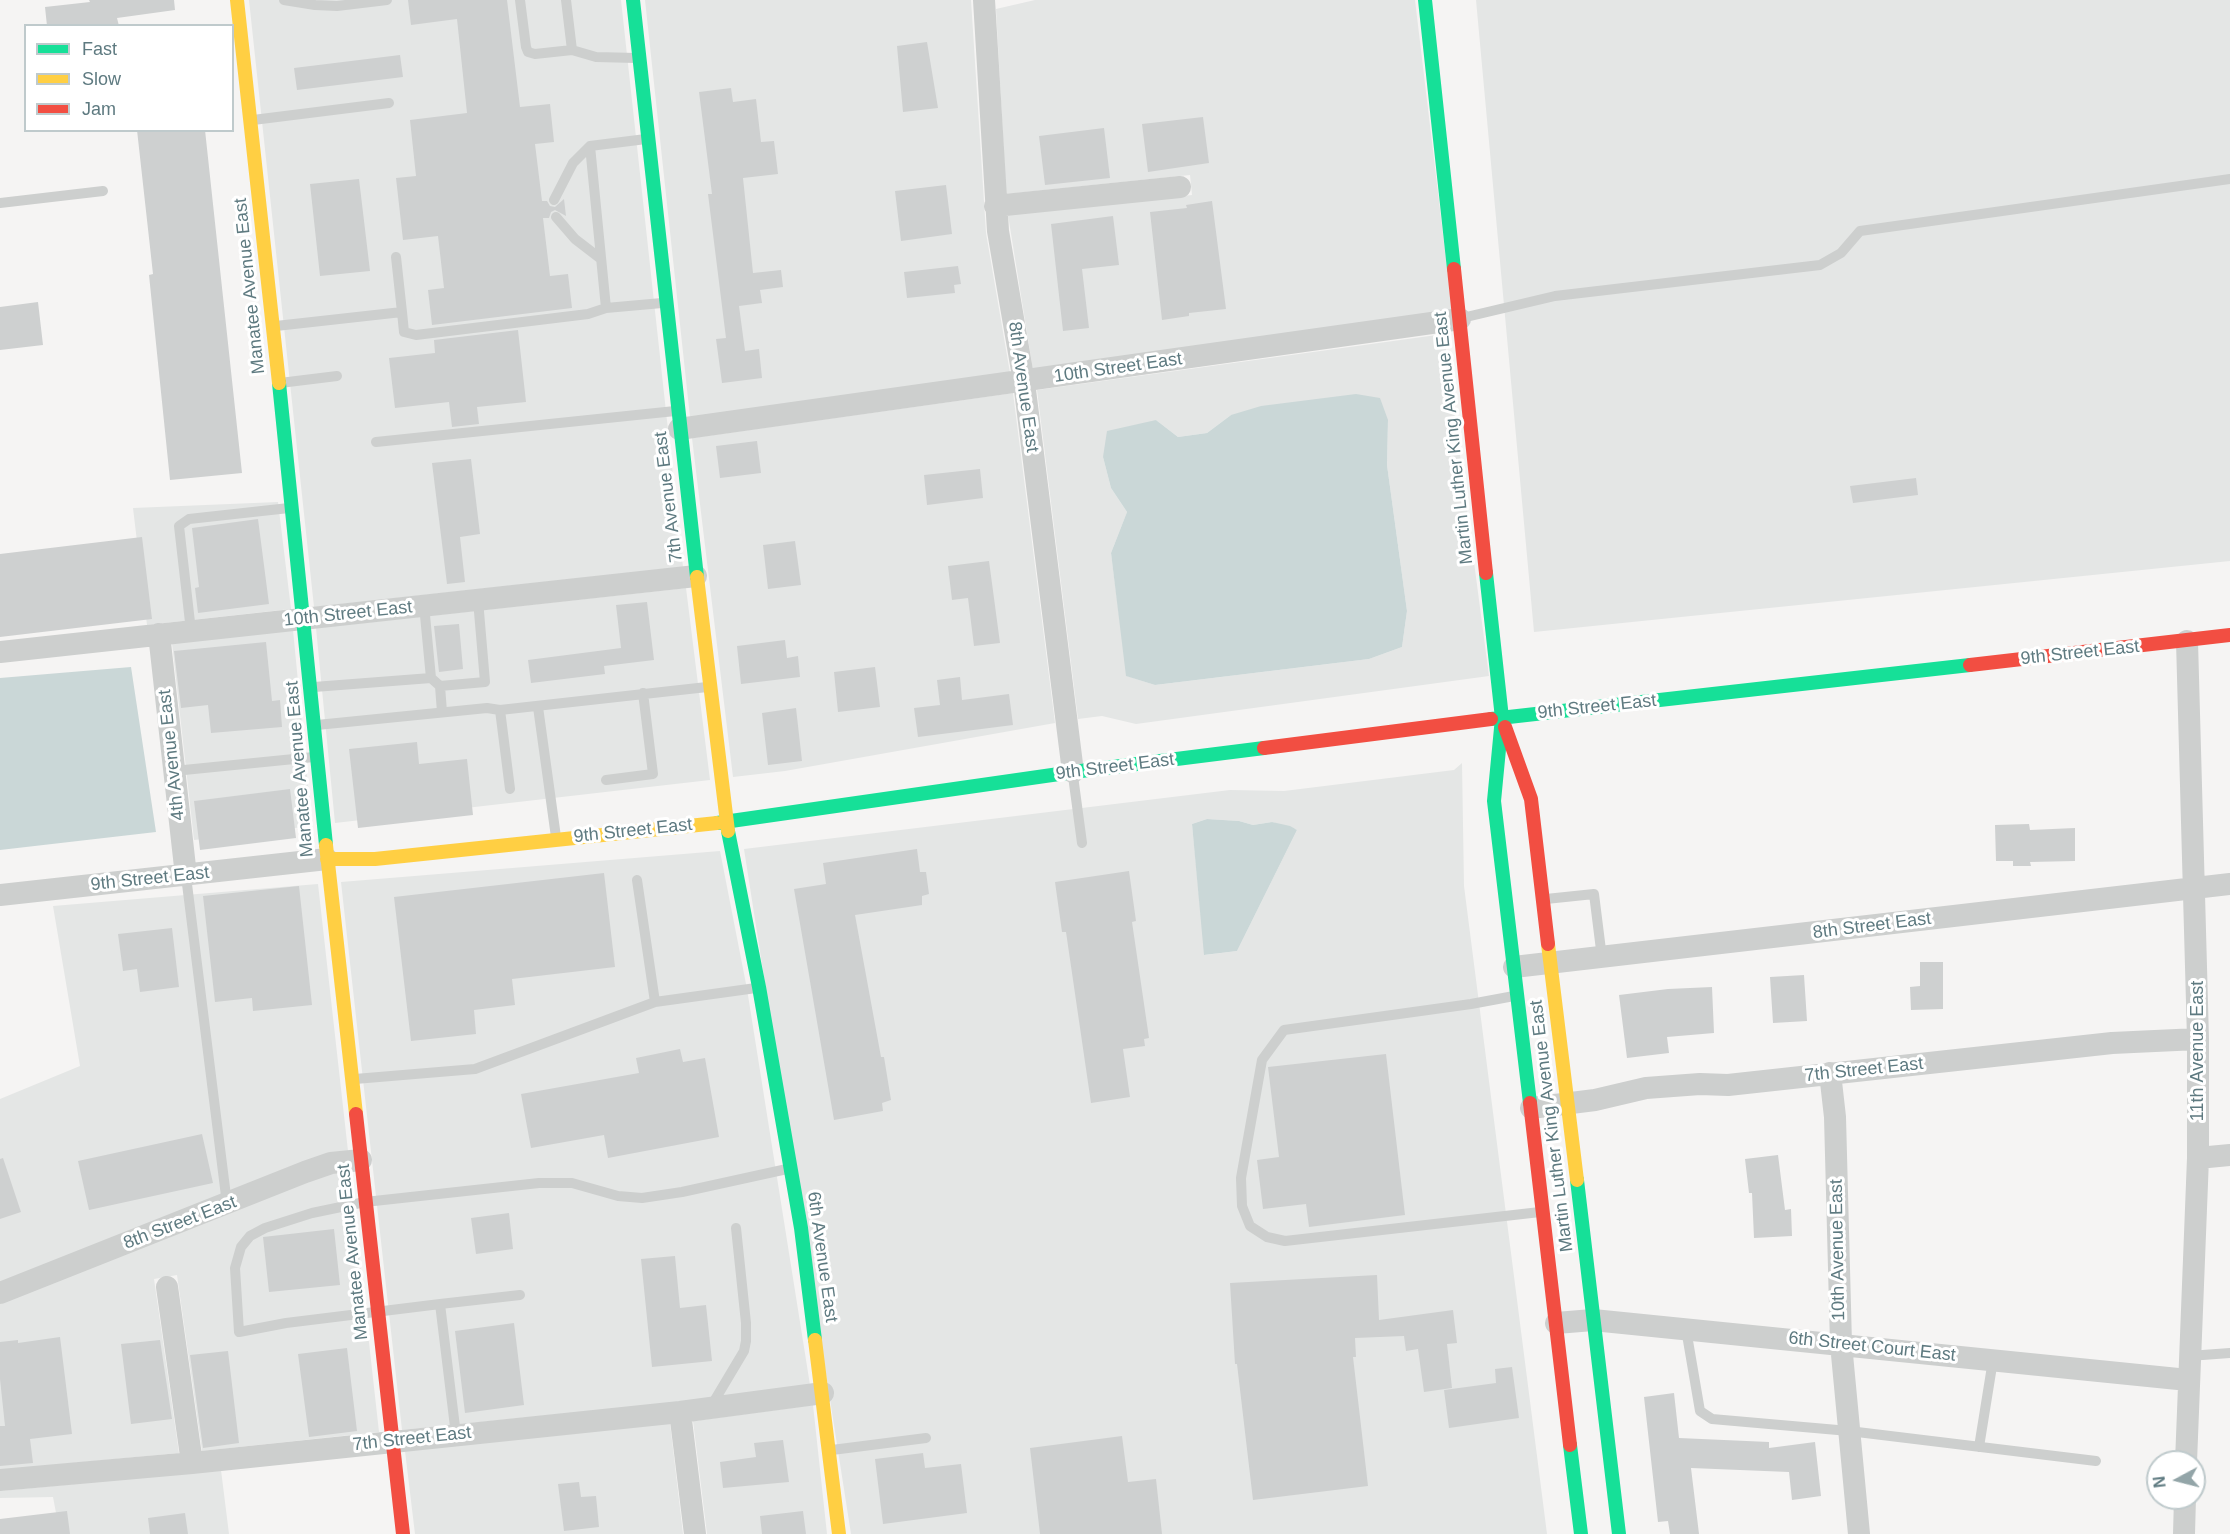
<!DOCTYPE html>
<html>
<head>
<meta charset="utf-8">
<style>
  body { margin:0 }
  #map { position:relative; width:2230px; height:1534px; overflow:hidden; background:#f5f4f3; font-family:Arial,sans-serif }
  canvas { display:block }
  .legend { position:absolute; left:24px; top:24px; width:210px; height:108px; box-sizing:border-box; background:#fff; border:2px solid #bfcacc; margin:0; padding:8px 10px; list-style:none; font-size:18px; color:#5e7a80 }
  .legend li { display:flex; align-items:center; gap:12px; height:30px }
  .legend b { width:30px; border:2px solid #bfcacc }
  .north { position:absolute; left:2146px; top:1450px; width:60px; height:60px; box-sizing:border-box; background:#fff; border:2px solid #bfcacc; border-radius:50%; rotate:263deg; font-size:16px; font-weight:700; line-height:24px; text-align:center; color:#5e7a80 }
  .north::after { content:''; display:block; margin:auto; width:21px; height:27px; background:#93a5a8; clip-path:polygon(50% 0,100% 100%,50% 72%,0 100%) }
</style>
</head>
<body>
<div id="map">
<canvas width="2230" height="1534"></canvas>
<ul class="legend">
<li><b style="height:8px;background:#16e098"></b>Fast</li>
<li><b style="height:8px;background:#ffcf43"></b>Slow</li>
<li><b style="height:8px;background:#f24e42"></b>Jam</li>
</ul>
<div class="north">N</div>
</div>
<script>
const g = document.querySelector('canvas').getContext('2d');
g.lineJoin = 'round';
function paint(path, color) { g.fillStyle = color; g.fill(path, 'evenodd'); }
const poly = rows => new Path2D(rows.map(r => 'M' + r).join(''));
function stroke(path, color, width, dash) { g.strokeStyle = color; g.lineWidth = width; g.lineCap = dash ? 'butt' : 'round'; g.setLineDash(dash || []); g.stroke(path); }
function label(font, color, halo, rows, align = 'center') {
  g.font = font + ' Arial,sans-serif'; g.lineWidth = 6; g.setLineDash([]); g.textBaseline = 'middle'; g.strokeStyle = halo; g.fillStyle = color; for (const [text, x, y, turn = 0] of rows) {
    g.save(); g.translate(x, y); g.rotate((+turn || 0) * Math.PI / 180); g.textAlign = isNaN(turn) ? turn : align; if (halo) g.strokeText(text, 0, 0); g.fillText(text, 0, 0); g.restore();
  }
}
paint(poly([
  [249,0,621,0,683,567,314,607],
  [645,0,971,0,986,233,1010,373,690,417],
  [1035,0,1415,0,1452,310,1033,370,1008,215,1192,195,1190,175,1006,194,996,9],
  [1476,0,2230,0,2230,561,1534,632],
  [1444,334,1489,676,1136,724,1102,716,1078,719,1037,390],
  [1231,415,1388,420,1387,465,1407,611,1402,647,1369,659,1155,685,1127,676,1111,553,1127,512,1111,488,1103,457,1156,420,1178,437,1207,433],
  [1013,393,1055,723,785,771,733,777,692,438],
  [278,502,291,609,147,625,133,508],
  [686,588,710,780,335,823,316,628],
  [293,630,312,826,194,840,172,643],
  [1462,763,1464,886,1547,1534,851,1534,744,849,1230,790,1284,791,1454,770],
  [1207,819,1239,821,1253,825,1272,822,1297,830,1237,951,1205,955,1192,824],
  [720,851,747,989,810,1385,679,1402,402,1430,341,882],
  [318,884,348,1151,0,1282,0,1099,80,1066,53,906],
  [350,1172,379,1432,202,1451,177,1275,154,1279,179,1453,0,1470,0,1304,309,1181,334,1173],
  [813,1405,827,1534,707,1534,693,1421],
  [670,1423,683,1534,415,1534,405,1451],
  [221,1470,229,1534,60,1534,53,1497,0,1498,0,1491]
]), '#e4e6e5');
paint(poly([
  [1356,394,1380,398,1388,420,1387,465,1407,611,1402,647,1369,659,1155,685,1126,676,1111,553,1127,512,1111,488,1103,457,1107,431,1156,420,1178,437,1207,433,1231,415,1261,406],
  [131,667,156,832,0,850,0,678],
  [1207,819,1239,821,1253,825,1272,822,1290,826,1297,830,1237,951,1204,955,1192,824]
]), '#cad7d7');
paint(poly([
  [89,0,174,0,175,10,117,18,119,26,47,26,45,7,90,2],
  [408,0,507,0,520,107,550,104,554,142,535,144,542,201,547,201,550,206,555,207,564,199,566,216,555,210,551,212,549,218,543,218,550,276,568,274,572,308,432,325,428,290,444,288,438,236,403,240,396,178,416,176,410,120,467,113,457,19,411,25],
  [927,42,938,108,903,112,897,46],
  [400,55,403,77,297,90,294,68],
  [731,88,733,102,756,99,761,142,774,141,778,174,743,178,753,273,781,270,783,287,760,290,762,303,739,306,745,351,759,349,762,378,722,383,716,339,726,338,708,194,712,194,699,92],
  [1203,117,1209,163,1148,172,1142,124],
  [1104,128,1110,178,1045,185,1039,136],
  [137,130,205,130,242,473,170,480,149,275,153,274],
  [359,179,370,271,320,276,310,184],
  [946,185,952,234,901,241,895,191],
  [1212,201,1226,309,1189,313,1189,316,1162,320,1150,212,1187,208,1186,205],
  [1113,216,1119,265,1082,269,1089,328,1063,331,1051,224],
  [958,266,961,284,954,285,955,293,907,298,904,272],
  [38,302,43,345,0,350,0,307],
  [518,330,526,402,477,407,479,424,452,427,449,402,395,408,389,358,435,353,434,340],
  [757,441,761,473,720,478,716,446],
  [471,459,480,534,460,537,465,582,447,584,432,463],
  [980,469,983,498,927,505,924,475],
  [1916,478,1918,495,1853,503,1850,486],
  [258,519,269,604,198,613,195,588,199,587,192,528],
  [142,537,152,619,0,637,0,554],
  [795,541,801,585,768,589,763,545],
  [989,561,1000,643,974,646,968,598,952,600,948,566],
  [647,602,654,660,604,666,605,674,531,683,528,660,621,648,616,605],
  [459,624,463,669,439,672,434,626],
  [785,640,787,658,798,656,800,677,741,684,737,646],
  [266,642,272,701,280,700,282,727,211,733,208,705,181,708,174,651],
  [875,667,880,707,838,712,834,672],
  [960,677,962,700,1009,694,1013,725,918,737,914,708,940,705,937,680],
  [796,708,802,761,768,765,762,713],
  [417,742,419,764,467,759,473,815,358,828,349,749],
  [290,789,296,838,200,850,194,801],
  [2029,824,2030,830,2075,828,2075,861,2030,862,2031,866,2013,866,2013,861,1996,861,1995,825],
  [917,849,920,872,926,872,929,894,922,896,922,905,855,915,881,1057,884,1057,891,1100,882,1103,883,1111,834,1120,794,889,826,884,823,863],
  [1129,871,1136,921,1132,922,1149,1038,1144,1039,1145,1046,1123,1049,1130,1097,1091,1103,1066,932,1062,932,1055,882],
  [604,873,615,967,512,979,515,1005,474,1010,476,1034,411,1041,394,897],
  [299,886,312,1005,253,1011,252,998,215,1002,203,896],
  [172,928,179,987,140,992,137,969,123,971,118,934],
  [1920,962,1943,962,1943,1009,1911,1010,1910,987,1920,986],
  [1804,975,1807,1021,1773,1023,1770,977],
  [1712,987,1714,1033,1667,1037,1669,1053,1627,1058,1619,995,1668,989],
  [680,1049,683,1062,705,1058,719,1137,608,1158,604,1135,531,1148,521,1094,639,1073,636,1058],
  [1386,1054,1405,1215,1309,1227,1306,1204,1263,1209,1257,1160,1279,1157,1268,1067],
  [202,1134,213,1183,89,1210,78,1161],
  [1778,1155,1785,1210,1791,1209,1792,1236,1754,1238,1752,1193,1749,1193,1745,1159],
  [3,1158,21,1212,0,1219,0,1159],
  [509,1213,513,1249,476,1254,471,1218],
  [334,1229,340,1285,269,1292,263,1237],
  [675,1256,680,1308,706,1305,712,1361,652,1367,641,1259],
  [1377,1275,1379,1320,1453,1310,1457,1343,1447,1344,1452,1388,1424,1392,1418,1349,1406,1351,1404,1336,1355,1338,1356,1357,1353,1357,1368,1486,1253,1500,1237,1364,1235,1364,1230,1283],
  [514,1323,524,1405,465,1413,455,1331],
  [60,1337,72,1434,30,1439,33,1463,0,1466,0,1426,5,1426,0,1379,0,1342,18,1340,18,1343],
  [160,1340,172,1419,131,1424,121,1344],
  [347,1348,357,1431,309,1437,298,1354],
  [228,1351,239,1443,203,1448,190,1355],
  [1512,1367,1519,1418,1449,1428,1444,1390,1496,1383,1495,1369],
  [1674,1393,1679,1438,1769,1442,1769,1448,1815,1442,1821,1496,1792,1500,1789,1472,1691,1468,1699,1534,1670,1534,1668,1521,1658,1522,1644,1397],
  [1122,1436,1128,1482,1156,1479,1162,1534,1040,1534,1030,1448],
  [783,1440,789,1482,723,1488,720,1462,756,1457,754,1443],
  [923,1453,925,1468,961,1464,967,1513,883,1524,875,1459],
  [579,1482,581,1497,596,1496,599,1527,564,1531,558,1484],
  [67,1511,70,1534,0,1534,0,1519],
  [803,1511,806,1534,762,1534,760,1516],
  [185,1513,188,1534,150,1534,148,1518]
]), '#ced0d0');
stroke(poly([
  [284,0,315,5,337,6,387,0],
  [520,0,526,47,528,52,535,54,572,50,596,57,636,58],
  [566,0,572,50],
  [253,120,389,103],
  [646,139,590,146,606,308,662,303],
  [554,200,573,163,590,146],
  [0,203,103,191],
  [556,217,575,239,601,259],
  [402,312,404,332,416,335,588,314,606,308],
  [1462,318,1555,296,1820,265,1841,253,1860,231,2230,179],
  [276,326,402,312,396,257],
  [280,383,337,376],
  [376,442,675,411],
  [424,605,431,678,440,686,485,682,478,600],
  [191,631,179,526,189,519,289,508],
  [440,686,442,712],
  [314,687,431,678],
  [538,707,556,837],
  [500,710,510,789],
  [317,725,487,708,500,710,707,687],
  [174,771,314,757],
  [1073,776,1082,843],
  [606,780,653,774,643,693],
  [186,876,227,1204],
  [1546,899,1594,894,1602,958],
  [1514,996,1471,1004,1284,1030,1262,1060,1241,1178,1242,1206,1250,1226,1267,1237,1285,1241,1540,1212],
  [655,1002,756,988],
  [355,1079,475,1069,655,1002,637,880],
  [440,1304,520,1295],
  [1686,1329,1700,1411,1712,1419,1849,1431,2096,1461],
  [2189,1356,2230,1353],
  [710,1408,744,1351,746,1341,746,1323,736,1228],
  [456,1435,440,1304,286,1323,239,1332,235,1268,241,1247,250,1236,265,1228,312,1213,365,1202,539,1183,572,1183,618,1196,642,1198,682,1192,787,1169],
  [1979,1447,1993,1360],
  [832,1450,926,1438]
]), '#cdcfce', 10);
stroke(poly([
  [984,0,998,231,1024,382,1073,772],
  [995,206,1180,187],
  [679,429,1460,319],
  [159,634,186,876],
  [0,652,696,576],
  [0,895,327,859],
  [1514,967,2230,884],
  [1830,1073,1835,1117,1841,1344,1859,1534],
  [1531,1108,1595,1100,1646,1088,1700,1084,1728,1085,2112,1043,2198,1039],
  [2198,1158,2230,1155],
  [167,1287,192,1463],
  [0,1293,305,1172,331,1163,361,1160],
  [1556,1323,1593,1320,2188,1380],
  [680,1412,695,1534],
  [2186,1462,2198,1158,2198,1039,2187,641],
  [0,1480,192,1463,680,1412,823,1393],
  [2184,1534,2185,1498]
]), '#cdcfce', 22);
stroke(poly([
  [633,0,697,577],
  [1425,0,1454,269],
  [279,383,326,845],
  [1486,573,1502,718,1494,801,1530,1103],
  [1491,719,1970,665],
  [717,823,1073,772,1264,748],
  [728,831,759,987,801,1228,815,1340],
  [1577,1180,1619,1534],
  [1570,1445,1581,1534]
]), '#16e098', 14);
stroke(poly([
  [237,0,279,383],
  [697,577,728,831],
  [326,845,356,1114],
  [327,859,375,859,717,823],
  [1548,944,1577,1180],
  [815,1340,839,1534]
]), '#ffcf43', 14);
stroke(poly([
  [1454,269,1486,573],
  [1970,665,2230,635],
  [1505,727,1531,799,1548,944],
  [1264,748,1491,719],
  [1530,1103,1570,1445],
  [356,1114,403,1534]
]), '#f24e42', 14);
label('18px', '#5e7a80', '#fff', [
  ["Manatee Avenue East",250,286,-96],
  ["10th Street East",1118,368,-8],
  ["8th Avenue East",1023,387,82],
  ["Martin Luther King Avenue East",1454,438,-96],
  ["7th Avenue East",669,497,-97],
  ["10th Street East",348,614,-6],
  ["9th Street East",2080,653,-6],
  ["9th Street East",1597,707,-6],
  ["4th Avenue East",172,755,-96],
  ["9th Street East",1115,767,-7],
  ["Manatee Avenue East",300,769,-95],
  ["9th Street East",633,831,-6],
  ["9th Street East",150,879,-6],
  ["8th Street East",1872,926,-7],
  ["11th Avenue East",2198,1051,-90],
  ["7th Street East",1864,1070,-6],
  ["Martin Luther King Avenue East",1552,1126,-97],
  ["8th Street East",180,1223,-21],
  ["10th Avenue East",1838,1250,-91],
  ["Manatee Avenue East",353,1252,-96],
  ["6th Avenue East",822,1257,82],
  ["6th Street Court East",1872,1347,6],
  ["7th Street East",412,1439,-6]
]);
</script>
</body>
</html>
